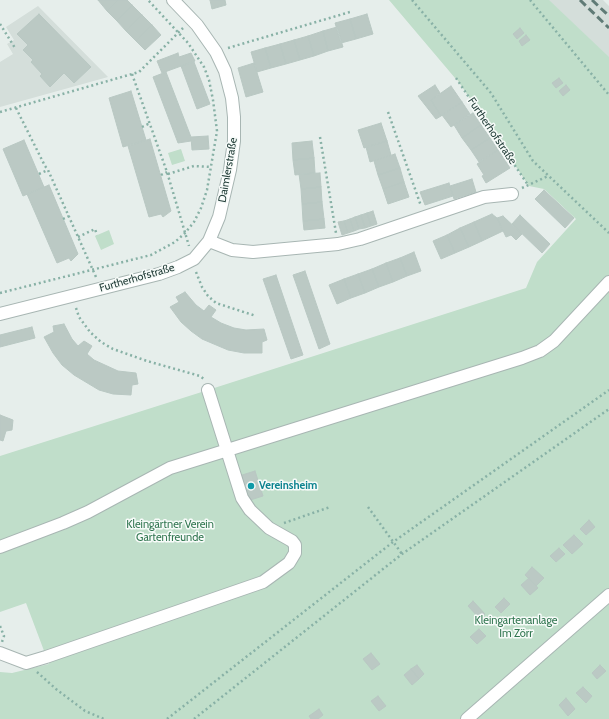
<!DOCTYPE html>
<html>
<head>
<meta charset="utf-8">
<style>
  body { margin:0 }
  canvas { display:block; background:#e6eeeb }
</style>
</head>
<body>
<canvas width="609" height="719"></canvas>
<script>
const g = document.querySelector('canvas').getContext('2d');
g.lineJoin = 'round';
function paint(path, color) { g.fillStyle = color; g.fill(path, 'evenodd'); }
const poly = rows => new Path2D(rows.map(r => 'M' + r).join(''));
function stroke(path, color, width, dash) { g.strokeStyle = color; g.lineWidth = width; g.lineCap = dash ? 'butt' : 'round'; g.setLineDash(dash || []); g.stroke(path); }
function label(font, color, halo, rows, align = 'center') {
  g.font = font + ' Cabin,sans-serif'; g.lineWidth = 3; g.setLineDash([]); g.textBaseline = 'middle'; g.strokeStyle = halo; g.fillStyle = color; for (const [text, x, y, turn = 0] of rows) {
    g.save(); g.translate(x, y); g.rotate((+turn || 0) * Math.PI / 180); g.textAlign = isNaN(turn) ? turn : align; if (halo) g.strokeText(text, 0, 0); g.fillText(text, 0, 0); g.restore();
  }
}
paint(poly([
  [548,0,603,0,609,6,609,58],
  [38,6,108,77,0,107,0,62,13,54,7,44,14,40,6,27]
]), '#d4deda');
paint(poly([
  [389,0,549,0,609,57,609,719,0,719,0,672,12,673,49,664,26,603,0,612,0,456,208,390,526,288,537,262,576,219,544,189,529,186,456,78,455,78],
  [181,149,185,161,172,165,168,153],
  [109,230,114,244,101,250,95,236]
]), '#c0deca');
const building = poly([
  [98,0,118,0,107,11,98,0],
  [118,0,127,0,132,5,117,21,107,11,118,0],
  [210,0,225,0,226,5,212,9,210,0],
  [132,5,142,15,126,31,117,21,132,5],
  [39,14,91,67,74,83,64,73,50,87,40,76,42,74,31,62,33,60,23,50,28,45,17,34,39,14],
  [367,14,373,34,356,39,350,19,367,14],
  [142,15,152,25,136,41,126,31,142,15],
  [350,19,356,39,341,43,335,23,350,19],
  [152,25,161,35,145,50,136,41,152,25],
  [337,27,343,47,328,51,323,31,337,27],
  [520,28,524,33,517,39,513,34,520,28],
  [323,31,328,51,314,56,308,36,323,31],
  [526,35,530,40,522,46,519,41,526,35],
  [308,36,314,56,300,60,294,40,308,36],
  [294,40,300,60,286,64,280,44,294,40],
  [280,44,286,64,271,68,265,48,280,44],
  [265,48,271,68,257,72,251,52,265,48],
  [178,53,179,57,191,53,195,61,162,73,157,61,178,53],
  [194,62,210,104,197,109,181,66,194,62],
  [254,63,263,92,246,97,238,68,254,63],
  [166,72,191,137,191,141,178,143,153,77,166,72],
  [559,78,563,83,556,88,552,83,559,78],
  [435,85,440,93,431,100,441,116,436,119,418,96,435,85],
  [566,85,570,90,563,96,559,91,566,85],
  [451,86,462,102,441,116,431,100,451,86],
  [131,91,146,140,123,147,109,98,131,91],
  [462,102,470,114,451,127,442,115,462,102],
  [473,113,481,125,462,138,454,125,473,113],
  [381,123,387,141,364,148,358,130,381,123],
  [481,125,490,138,471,150,462,138,481,125],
  [208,136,209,149,192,150,191,137,208,136],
  [490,138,498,150,479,162,471,150,490,138],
  [150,139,171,211,163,217,161,214,149,217,128,146,150,139],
  [24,140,44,187,23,196,3,149,24,140],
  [312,141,314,158,293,160,292,143,312,141],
  [387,141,391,155,370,162,366,147,387,141],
  [498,150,510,168,486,183,482,176,484,175,477,164,498,150],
  [395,154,400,168,378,175,374,161,395,154],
  [314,158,315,173,295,175,293,160,314,158],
  [400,168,404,182,383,189,378,175,400,168],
  [320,173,321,187,301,189,299,174,320,173],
  [472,179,476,192,454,199,450,186,472,179],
  [404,182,409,197,388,204,383,189,404,182],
  [449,183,453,196,425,205,420,192,449,183],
  [49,185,78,254,71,261,69,258,57,263,27,194,49,185],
  [321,187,322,202,302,204,301,189,321,187],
  [544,190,574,218,565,228,535,199,544,190],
  [322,202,324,219,303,221,302,204,322,202],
  [373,211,377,224,371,226,367,213,373,211],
  [367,213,371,226,365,228,361,215,367,213],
  [492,214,497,218,503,231,482,241,474,222,492,214],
  [361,215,365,228,359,229,355,217,361,215],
  [520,215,550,244,542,253,512,224,520,215],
  [503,216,522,234,516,240,511,235,506,237,497,218,503,216],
  [355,217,359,229,354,231,350,219,355,217],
  [324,219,325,228,304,230,303,221,324,219],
  [350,219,354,231,348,233,344,221,350,219],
  [344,221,348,233,342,235,338,222,344,221],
  [474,222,482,241,469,247,460,228,474,222],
  [460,228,469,247,455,253,447,235,460,228],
  [447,235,455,253,441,259,433,241,447,235],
  [414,252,421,271,407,276,400,258,414,252],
  [400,258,407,276,393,282,386,263,400,258],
  [386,263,393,282,379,287,372,269,386,263],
  [372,269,379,287,365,293,358,274,372,269],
  [305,271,330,344,319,349,293,275,305,271],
  [358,274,365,293,351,298,344,279,358,274],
  [276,275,303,355,291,359,263,279,276,275],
  [344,279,351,298,337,304,329,285,344,279],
  [185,292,196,305,204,311,209,305,216,310,211,317,221,323,234,328,246,330,264,329,267,340,262,342,262,353,244,353,228,350,202,339,191,331,181,322,170,307,179,302,176,297,185,292],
  [64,324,72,339,78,346,84,341,92,346,87,354,94,360,118,371,136,373,138,384,132,385,131,395,113,394,99,390,74,375,62,365,53,353,44,337,54,332,53,326,64,324],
  [32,327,35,338,0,347,0,335,32,327],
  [0,415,13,420,12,430,6,431,3,441,0,440,0,415],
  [255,471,263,496,247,501,239,476,255,471],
  [589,520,595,527,586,535,580,529,589,520],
  [574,535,583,544,572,554,563,545,574,535],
  [559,548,565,554,556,562,550,556,559,548],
  [532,567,544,578,536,586,525,575,532,567],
  [529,578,538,588,530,595,521,585,529,578],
  [504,598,510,604,501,613,495,607,504,598],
  [473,601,485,614,480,619,468,606,473,601],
  [479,629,486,636,477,644,470,637,479,629],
  [371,653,380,664,372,670,363,659,371,653],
  [417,665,424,674,419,679,411,669,417,665],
  [600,665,606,671,597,679,592,673,600,665],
  [411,669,419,679,412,685,404,675,411,669],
  [583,687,592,696,586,703,576,693,583,687],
  [378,696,386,706,379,711,371,701,378,696],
  [566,698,575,709,568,716,559,705,566,698],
  [319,709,323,715,318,719,311,719,309,716,319,709]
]);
paint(building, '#bbc9c4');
stroke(building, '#b9c8c3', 1);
const minor = poly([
  [209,241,232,250,253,252,338,244,360,239,484,197,512,194],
  [0,314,159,274,178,267,194,259,209,241,219,217,230,170,234,141,234,117,232,98,225,71,216,52,197,25,173,0],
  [0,547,63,523,88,512,170,468,522,358,540,351,554,341,609,282],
  [0,653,26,663,46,657,263,582,289,563,295,553,295,545,292,541,269,528,250,510,242,498,208,390],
  [467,719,609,595]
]);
stroke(minor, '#a8b6b3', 14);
stroke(poly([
  [412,0,491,93,533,161,609,233],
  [530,0,609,95],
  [0,24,15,48],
  [228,48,350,12],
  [132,74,167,172,189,246],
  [456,78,528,185],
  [16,108,45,166,48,170,96,277],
  [0,112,139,72,183,28],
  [388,112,421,206],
  [142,127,150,123],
  [320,137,336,233],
  [39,174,48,170],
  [168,174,194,166,211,167],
  [161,175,167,172],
  [522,188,548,176],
  [63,219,69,216],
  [78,237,95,229,97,235],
  [196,272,202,287,208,296,216,303,256,316],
  [0,293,151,255,175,242,185,233,194,222,201,208,207,190,217,131,213,100,209,80,204,67,188,43,148,0],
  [76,308,79,317,90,332,101,342,113,349,147,361,200,376,204,379],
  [368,507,402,554],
  [284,523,330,507],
  [0,626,4,636,2,642],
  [37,672,56,689,85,711,104,719],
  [167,719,393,542,609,390],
  [194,719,402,554,609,409]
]), '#88b1a6', 2.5, [2, 3]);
stroke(minor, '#fff', 12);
stroke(poly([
  [580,0,609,28],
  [592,0,609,16]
]), '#607b76', 3, [8, 4]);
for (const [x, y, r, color] of [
  [251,486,4,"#0f9aa8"]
]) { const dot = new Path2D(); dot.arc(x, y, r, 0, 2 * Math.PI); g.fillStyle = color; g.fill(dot); stroke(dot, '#f7fbf9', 1.5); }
label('11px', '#25403b', '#f7fbf9', [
  ["Furtherhofstraße",492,131,56],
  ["Daimlerstraße",228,170,-80],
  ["Furtherhofstraße",137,278,-16]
]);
label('bold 11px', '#0d838f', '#f7fbf9', [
  ["Vereinsheim",259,486]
], 'left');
label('11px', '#317650', '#f7fbf9', [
  ["Kleingärtner Verein",170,525],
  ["Gartenfreunde",170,538],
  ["Kleingartenanlage",516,621],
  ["Im Zörr",516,634]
]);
</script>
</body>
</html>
